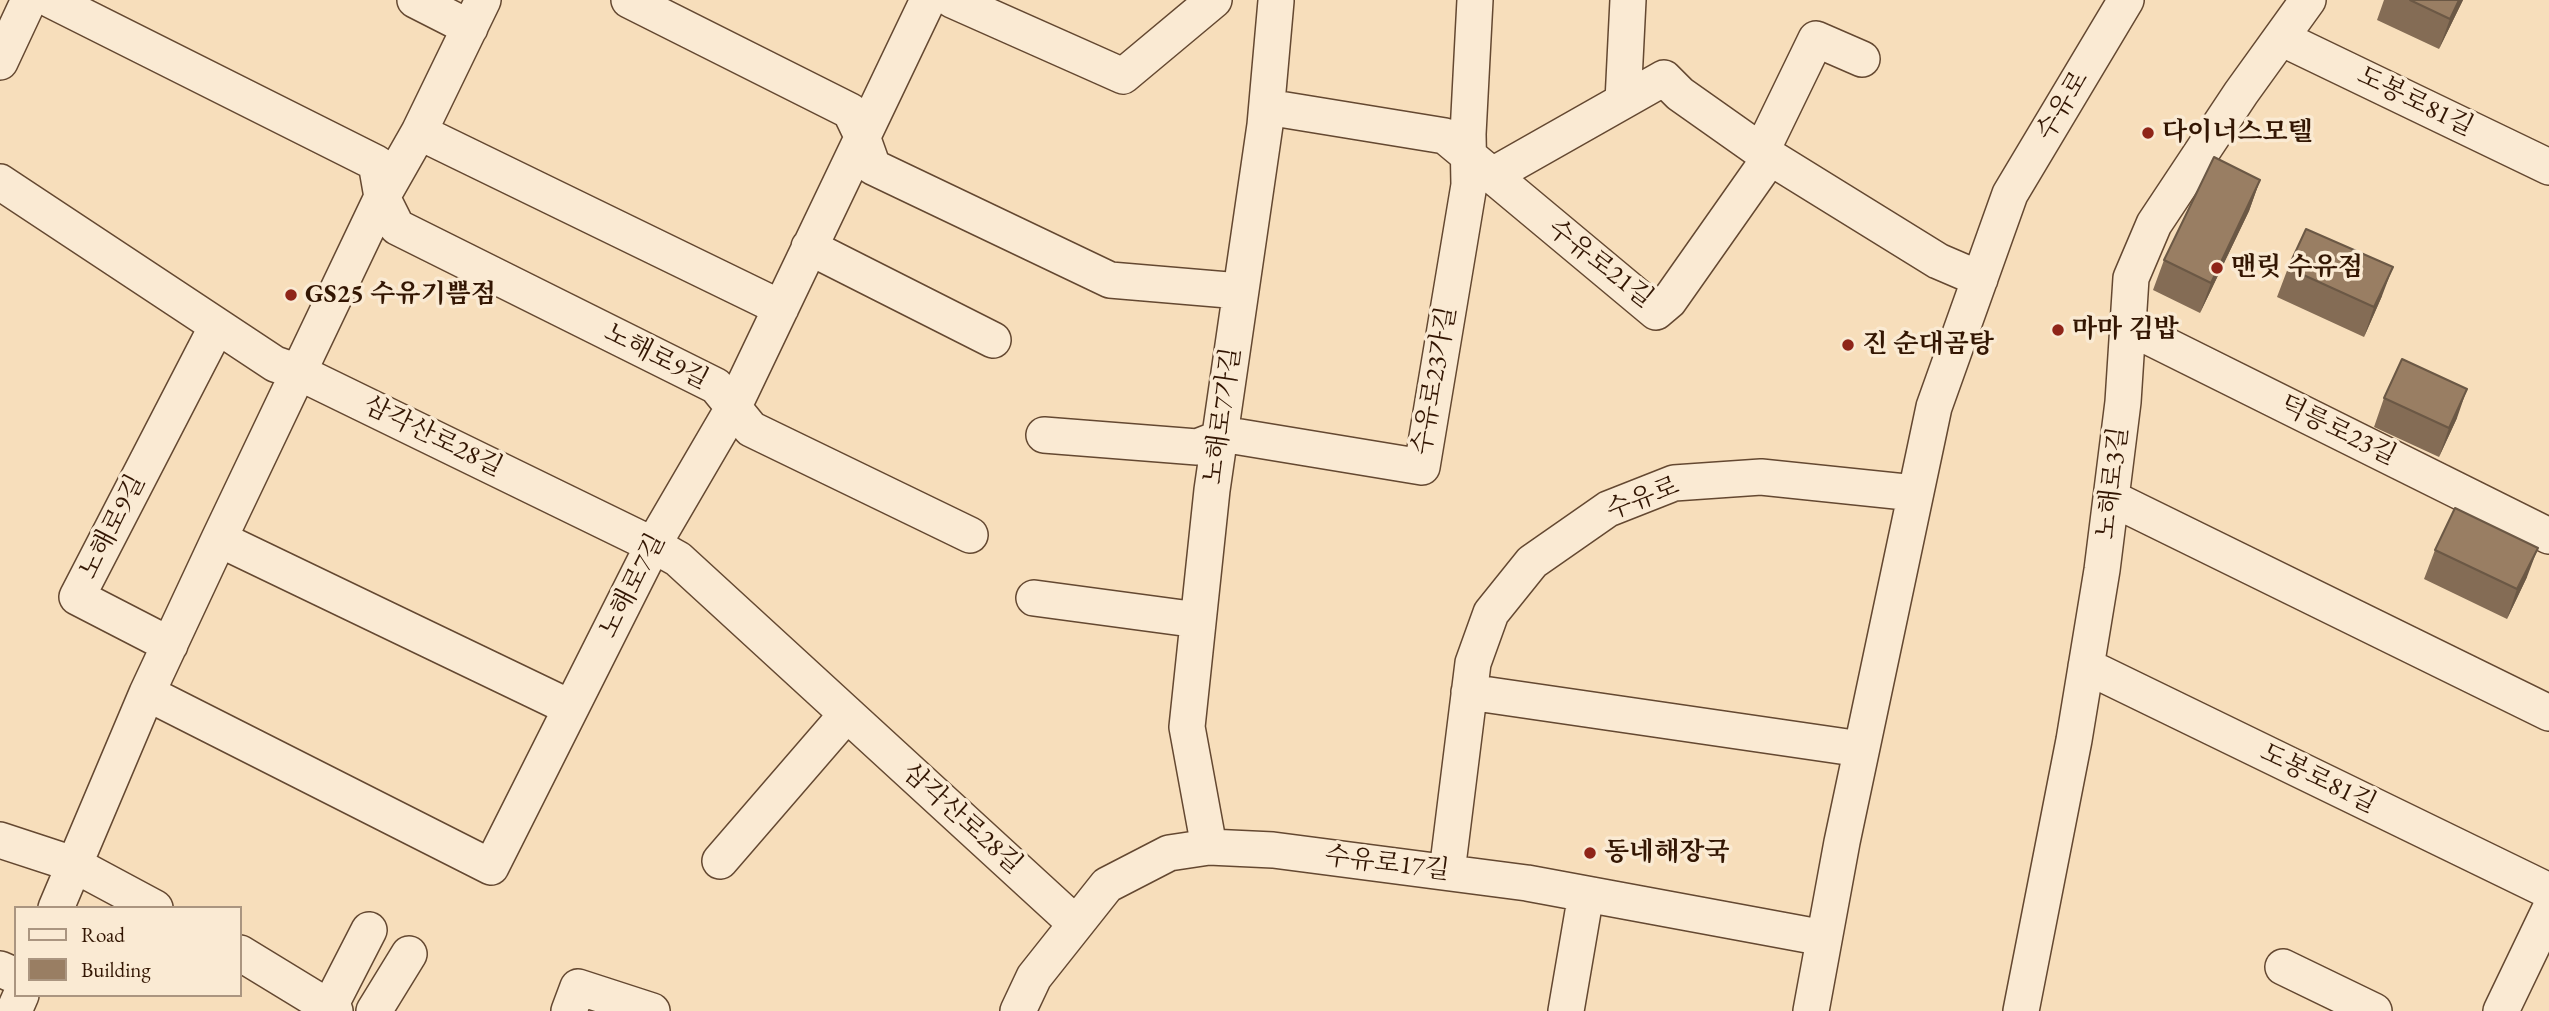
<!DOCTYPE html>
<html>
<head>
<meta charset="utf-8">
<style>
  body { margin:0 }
  #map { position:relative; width:2549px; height:1011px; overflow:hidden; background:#f7debb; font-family:"EB Garamond",serif }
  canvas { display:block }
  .legend { position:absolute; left:14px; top:906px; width:228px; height:91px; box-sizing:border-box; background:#faead3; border:2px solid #aa9580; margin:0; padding:9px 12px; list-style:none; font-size:21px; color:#331603 }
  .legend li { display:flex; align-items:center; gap:14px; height:35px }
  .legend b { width:35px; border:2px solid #aa9580 }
</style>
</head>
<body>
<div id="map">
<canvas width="2549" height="1011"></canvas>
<ul class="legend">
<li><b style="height:9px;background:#faead3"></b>Road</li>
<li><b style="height:19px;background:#997e63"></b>Building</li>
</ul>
</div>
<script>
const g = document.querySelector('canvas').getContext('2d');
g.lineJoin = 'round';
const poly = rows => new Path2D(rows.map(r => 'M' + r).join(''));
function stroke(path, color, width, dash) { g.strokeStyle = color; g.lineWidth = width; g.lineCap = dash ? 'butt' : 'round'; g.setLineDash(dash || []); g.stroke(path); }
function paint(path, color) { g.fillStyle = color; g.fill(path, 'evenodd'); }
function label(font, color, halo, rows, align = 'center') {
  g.font = font + ' "EB Garamond","Noto Serif KR",serif'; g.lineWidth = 7; g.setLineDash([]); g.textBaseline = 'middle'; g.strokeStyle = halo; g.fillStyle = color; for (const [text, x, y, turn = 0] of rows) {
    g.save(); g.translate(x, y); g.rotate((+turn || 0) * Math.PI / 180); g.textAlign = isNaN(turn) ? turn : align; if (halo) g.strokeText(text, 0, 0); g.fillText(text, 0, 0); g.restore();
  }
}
const street = poly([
  [51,0,376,163,382,197,397,227,716,386,751,429,970,535],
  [415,0,470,28],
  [629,0,850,111,862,136,873,167,1110,280,1240,291],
  [952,0,1123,76,1214,0],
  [2281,38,2549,167],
  [0,62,29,0],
  [1623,101,1628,0],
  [1267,107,1445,136,1656,312,1669,301,1764,166,1767,140,1816,39,1862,59],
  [419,132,781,308],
  [1491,176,1664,78,1680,94,1765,154,1938,261,1980,279],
  [0,182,275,364,298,372,653,545,678,559,1076,924],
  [809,247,993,340],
  [2127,326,2549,536],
  [1044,435,1197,447,1220,438,1234,436,1422,467,1469,185,1468,134,1475,0],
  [2111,498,2549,713],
  [219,539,571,708],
  [1034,598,1198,620],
  [170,645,77,597,217,326],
  [2086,666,2549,891],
  [1469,692,1861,749],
  [147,693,491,867,653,545,733,408,928,0],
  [0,840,73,864,155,908],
  [1209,847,1187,727,1212,490,1265,125,1276,1],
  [720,861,847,714],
  [1447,872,1473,663,1491,613,1532,562,1608,509,1674,483,1761,477,1915,493],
  [56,908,147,693,219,539,382,197,419,132,483,0],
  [240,953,335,1011],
  [2283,967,2374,1011],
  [0,969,16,976],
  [329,1008,369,930],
  [14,1011,21,995],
  [374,1011,409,954],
  [569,1011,578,987,652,1011],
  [1018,1011,1034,977,1107,885,1169,853,1209,847,1273,850,1527,883,1824,938],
  [1566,1011,1586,894],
  [1811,1011,1842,842,1934,407,2010,194,2126,0],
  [2021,1011,2074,740,2102,570,2123,402,2131,278,2154,224,2241,93,2308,0],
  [2501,1011,2549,911]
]);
stroke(street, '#644831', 38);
stroke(street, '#faead3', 35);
paint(poly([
  [2384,0,2463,0,2439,49,2377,20],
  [2260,180,2249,211,2200,313,2153,290,2164,260],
  [2288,268,2382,296,2364,337,2277,297],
  [2384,398,2457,418,2439,457,2374,427],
  [2435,550,2527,577,2507,619,2424,579]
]), '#846c55');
paint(poly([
  [2459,0,2463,0,2439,49,2450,19],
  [2260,180,2249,211,2200,313,2211,283],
  [2393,267,2382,296,2364,337,2374,307],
  [2467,389,2457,418,2439,457,2449,428],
  [2538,548,2527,577,2507,619,2517,589]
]), '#6b5845');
const building = poly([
  [2410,0,2459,0,2450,19,2410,0],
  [2214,157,2260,180,2211,283,2164,260,2214,157],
  [2306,229,2393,267,2374,307,2288,268,2306,229],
  [2402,359,2467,389,2449,428,2384,398,2402,359],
  [2455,508,2538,548,2517,589,2435,550,2455,508]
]);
paint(building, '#997e63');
stroke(building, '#6b5845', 2);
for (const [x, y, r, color] of [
  [2148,133,7,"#8f2418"],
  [2217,268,7,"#8f2418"],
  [291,295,7,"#8f2418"],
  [2058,330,7,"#8f2418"],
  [1848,345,7,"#8f2418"],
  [1590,853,7,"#8f2418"]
]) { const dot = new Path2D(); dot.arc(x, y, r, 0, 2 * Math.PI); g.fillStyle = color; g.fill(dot); stroke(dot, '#faead3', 2.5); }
label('26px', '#331603', '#faead3', [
  ["도봉로81길",2415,102,26],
  ["수유로",2063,106,-59],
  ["수유로21길",1600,264,38],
  ["노해로9길",656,357,27],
  ["수유로23가길",1435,381,-80],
  ["노해로7가길",1223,416,-82],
  ["덕릉로23길",2338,431,26],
  ["삼각산로28길",433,437,26],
  ["노해로3길",2113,483,-83],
  ["수유로",1643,499,-21],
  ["노해로9길",113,527,-63],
  ["노해로7길",633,586,-63],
  ["도봉로81길",2318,779,26],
  ["삼각산로28길",962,819,42],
  ["수유로17길",1387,864,7]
]);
label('bold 26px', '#331603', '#faead3', [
  ["다이너스모텔",2162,133],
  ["맨릿 수유점",2231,268],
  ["GS25 수유기쁨점",305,295],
  ["마마 김밥",2072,330],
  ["진 순대곰탕",1862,345],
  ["동네해장국",1604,853]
], 'left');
</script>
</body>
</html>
